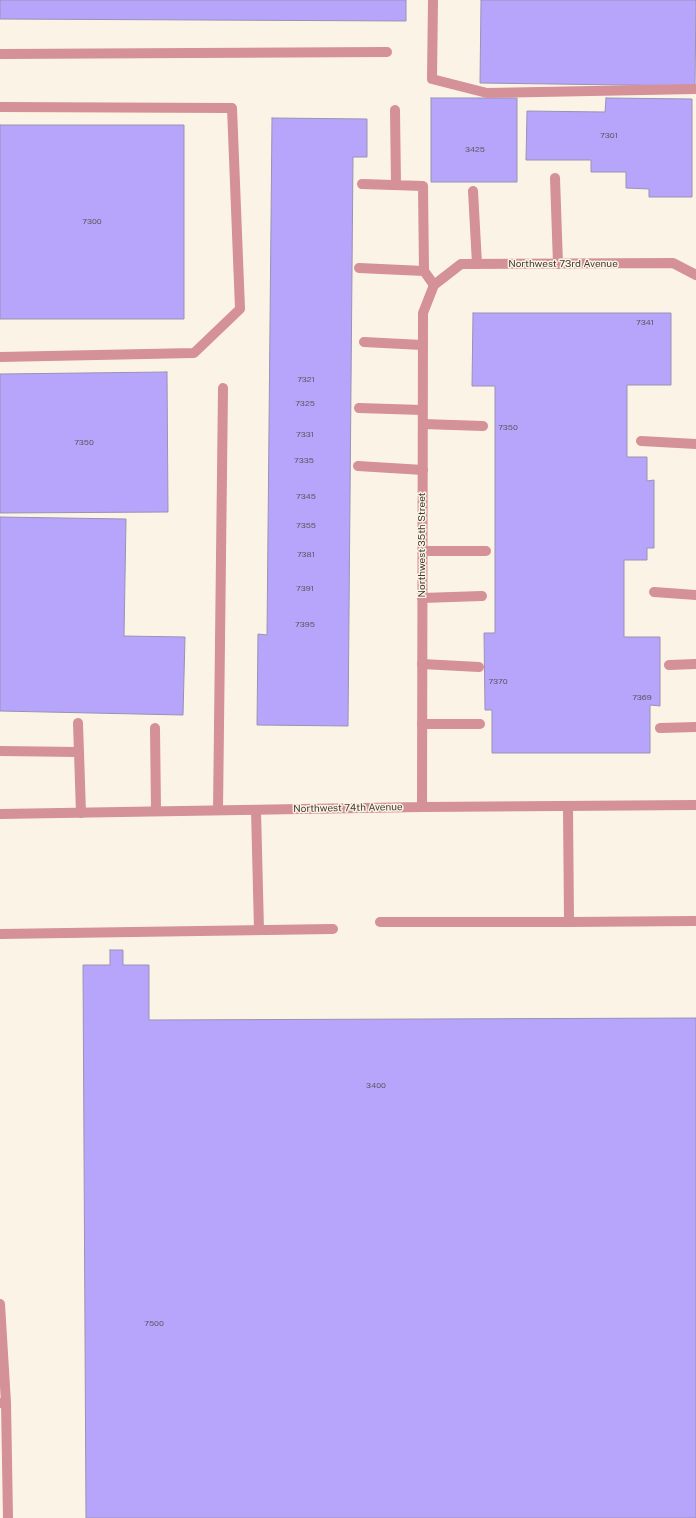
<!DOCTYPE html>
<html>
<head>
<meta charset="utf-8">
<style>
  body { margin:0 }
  canvas { display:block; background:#fcf3e7 }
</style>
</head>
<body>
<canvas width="696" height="1518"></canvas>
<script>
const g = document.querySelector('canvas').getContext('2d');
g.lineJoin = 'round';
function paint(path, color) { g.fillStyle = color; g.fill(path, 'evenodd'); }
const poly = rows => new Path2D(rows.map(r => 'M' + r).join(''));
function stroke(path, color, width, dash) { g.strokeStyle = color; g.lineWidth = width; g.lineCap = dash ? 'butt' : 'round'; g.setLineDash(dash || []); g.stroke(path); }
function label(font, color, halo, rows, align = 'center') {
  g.font = font + ' "Public Sans",sans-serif'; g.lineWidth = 3; g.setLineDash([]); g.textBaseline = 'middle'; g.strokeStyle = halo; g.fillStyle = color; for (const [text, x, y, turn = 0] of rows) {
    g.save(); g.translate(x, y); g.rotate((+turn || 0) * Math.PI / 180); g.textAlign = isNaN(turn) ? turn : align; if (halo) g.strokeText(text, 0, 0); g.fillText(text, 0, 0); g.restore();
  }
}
const building = poly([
  [0,0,406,0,406,21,0,19,0,0],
  [481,0,696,0,695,86,480,83,481,0],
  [431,98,517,98,517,182,431,182,431,98],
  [606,98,692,99,692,197,649,197,649,189,626,188,626,172,591,172,591,160,526,160,527,111,605,112,606,98],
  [272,118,367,119,367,157,353,157,348,726,257,725,258,634,267,635,272,118],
  [0,125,184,125,184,319,0,319,0,125],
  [473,313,671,313,671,385,627,385,627,457,647,457,647,481,654,480,654,548,647,548,647,560,624,560,624,637,660,637,660,706,650,705,650,753,492,753,492,710,485,710,484,633,495,633,495,386,472,386,473,313],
  [167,372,168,512,0,513,0,374,167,372],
  [0,517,126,519,124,636,185,637,183,715,0,711,0,517],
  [110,950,123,950,123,965,149,965,149,1020,696,1018,696,1518,86,1518,83,965,110,965,110,950]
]);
paint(building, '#b6a5fa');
stroke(building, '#9893b3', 1);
stroke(poly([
  [433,0,432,79,487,93,696,89],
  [0,54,387,52],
  [0,107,232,108,240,309,194,353,0,357],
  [395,110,396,185],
  [555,178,558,264],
  [362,184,423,186,424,271],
  [473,191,477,264],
  [359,268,424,271,434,285],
  [364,342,422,345],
  [359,408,422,410],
  [423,424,483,426],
  [641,441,696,444],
  [358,466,423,470],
  [422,551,486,551],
  [654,592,696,595],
  [422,598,482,596],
  [422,664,479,667],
  [669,665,696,664],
  [78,723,81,813],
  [422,724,480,724],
  [155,728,156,811],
  [660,728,696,727],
  [0,751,79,752],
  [568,806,569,922,696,921],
  [218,810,223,388],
  [256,810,259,930],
  [380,922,569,922],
  [0,934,333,929],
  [0,1304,6,1403],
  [0,1403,6,1403,8,1518]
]), '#d49197', 10);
stroke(poly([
  [422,807,423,313,434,285,461,264,673,263,696,275],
  [0,814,422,807,696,805]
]), '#d49197', 10);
label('8px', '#605662', null, [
  ["7301",609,136],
  ["3425",475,150],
  ["7300",92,222],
  ["7341",645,323],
  ["7321",306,380],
  ["7325",305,404],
  ["7350",508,428],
  ["7331",305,435],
  ["7350",84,443],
  ["7335",304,461],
  ["7345",306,497],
  ["7355",306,526],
  ["7381",306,555],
  ["7391",305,589],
  ["7395",305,625],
  ["7370",498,682],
  ["7369",642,698],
  ["3400",376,1086],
  ["7500",154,1324]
]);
label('10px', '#443b2f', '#fcf3e7', [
  ["Northwest 73rd Avenue",563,264],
  ["Northwest 35th Street",422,545,-90],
  ["Northwest 74th Avenue",348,808,-1]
]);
</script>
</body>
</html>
